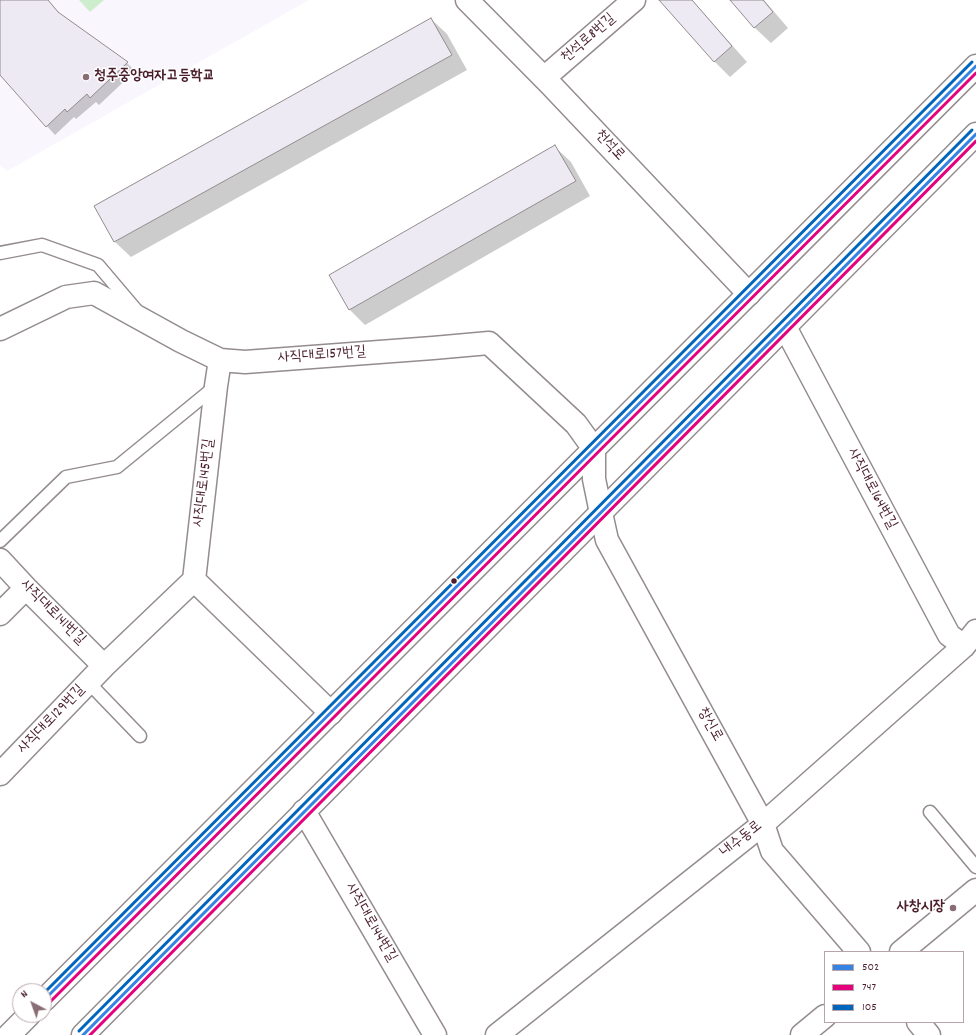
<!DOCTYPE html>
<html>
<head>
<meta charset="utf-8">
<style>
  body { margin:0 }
  #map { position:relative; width:976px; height:1035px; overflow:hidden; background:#fff; font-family:Dekko,sans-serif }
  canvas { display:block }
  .legend { position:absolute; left:824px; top:951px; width:140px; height:72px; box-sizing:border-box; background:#fff; border:1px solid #b7a5aa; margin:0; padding:5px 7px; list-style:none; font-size:12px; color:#4a1f2b }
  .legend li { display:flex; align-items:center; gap:8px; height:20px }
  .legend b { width:20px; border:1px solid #b7a5aa }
  .north { position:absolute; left:12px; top:983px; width:40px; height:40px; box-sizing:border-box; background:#fff; border:1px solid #b7a5aa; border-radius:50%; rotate:319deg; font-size:11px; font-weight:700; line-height:16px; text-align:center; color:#4a1f2b }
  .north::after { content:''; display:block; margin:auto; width:14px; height:18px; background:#896d75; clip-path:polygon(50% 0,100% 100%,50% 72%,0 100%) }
</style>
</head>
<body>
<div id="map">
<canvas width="976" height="1035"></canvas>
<ul class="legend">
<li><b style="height:5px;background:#3584e4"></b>502</li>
<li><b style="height:5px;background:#e5007d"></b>747</li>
<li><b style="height:5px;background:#0065bd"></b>105</li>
</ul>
<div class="north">N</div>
</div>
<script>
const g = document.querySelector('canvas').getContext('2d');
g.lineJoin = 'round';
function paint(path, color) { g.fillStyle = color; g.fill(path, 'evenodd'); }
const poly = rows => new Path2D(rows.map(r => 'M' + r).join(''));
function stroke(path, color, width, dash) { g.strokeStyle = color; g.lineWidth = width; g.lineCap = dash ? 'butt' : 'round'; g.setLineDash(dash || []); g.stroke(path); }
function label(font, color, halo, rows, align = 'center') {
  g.font = font + ' Dekko,"Poor Story",sans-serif'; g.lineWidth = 3; g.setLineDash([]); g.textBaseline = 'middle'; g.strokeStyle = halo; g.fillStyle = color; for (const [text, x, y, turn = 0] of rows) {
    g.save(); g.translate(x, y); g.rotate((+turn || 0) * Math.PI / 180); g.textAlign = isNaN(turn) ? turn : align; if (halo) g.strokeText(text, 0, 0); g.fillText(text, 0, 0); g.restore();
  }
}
paint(poly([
  [0,0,309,0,7,171,0,165]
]), '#f9f6fe');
paint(poly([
  [79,0,104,0,90,12]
]), '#ceedcc');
paint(poly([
  [0,0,48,0,61,15,127,63,135,71,99,105,96,102,76,119,74,117,55,135,0,74],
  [660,0,692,0,747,62,730,77,714,61],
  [731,0,764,0,788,28,771,43,755,28],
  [431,19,447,34,467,70,131,257,115,242,95,206],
  [555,147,571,162,590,196,365,325,350,310,330,276]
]), '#0003');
const building = poly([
  [0,0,48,0,58,12,128,62,90,98,87,94,67,112,65,109,46,127,0,75,0,0],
  [659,0,692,0,732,46,714,62,659,0],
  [730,0,763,0,773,12,754,28,730,0],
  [431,18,452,55,114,242,94,206,431,18],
  [555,145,576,181,349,310,329,275,555,145]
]);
paint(building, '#edeaf3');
stroke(building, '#948c8e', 1);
const service = poly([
  [0,253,42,245,98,265,137,311],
  [0,541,66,477,117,467,216,386],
  [88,682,140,736],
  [930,812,976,867]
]);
const minor = poly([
  [467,0,550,84,749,294],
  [544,78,634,0],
  [785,327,949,635,964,646],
  [0,329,66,297,94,293,181,341,220,360,245,362,433,348,489,343,576,424,594,449,594,479,601,513,607,540,763,824,772,851,859,952],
  [220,360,216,386,194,580,331,713],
  [0,560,26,588,104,666],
  [0,614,26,588],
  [0,774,104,666,194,580],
  [304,811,435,1035],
  [901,952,976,890],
  [918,1022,929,1035],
  [497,1035,763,824,964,646,976,631],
  [802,1035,825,1016]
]);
const secondary = poly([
  [44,1000,976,66],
  [9,1035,29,1015],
  [83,1035,976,134]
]);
stroke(service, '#948c8e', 15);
stroke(minor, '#948c8e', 25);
stroke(secondary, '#948c8e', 25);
stroke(service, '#fff', 12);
stroke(minor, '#fff', 22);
stroke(secondary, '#fff', 22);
stroke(poly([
  [44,1000,976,66],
  [83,1035,976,134]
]), '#3584e4', 3);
stroke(poly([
  [48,1004,976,73],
  [90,1035,976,141]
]), '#e5007d', 3);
stroke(poly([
  [44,993,972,62],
  [79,1031,972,130]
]), '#0065bd', 3);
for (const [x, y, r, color] of [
  [86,77,4,"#896d75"],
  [454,581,3.5,"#4a1f2b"],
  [953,908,4,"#896d75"]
]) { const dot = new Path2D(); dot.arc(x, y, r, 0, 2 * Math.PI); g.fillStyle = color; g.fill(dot); stroke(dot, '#fff', 1.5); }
label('15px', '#4a1f2b', '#fff', [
  ["천석로8번길",589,39,-41],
  ["천석로",609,146,47],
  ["사직대로157번길",322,356,-4],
  ["사직대로145번길",205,483,-83],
  ["사직대로164번길",871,489,62],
  ["사직대로141번길",52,613,45],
  ["사직대로129번길",52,720,-46],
  ["창신로",709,725,61],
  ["내수동로",742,840,-39],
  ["사직대로144번길",370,923,60]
]);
label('bold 15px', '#4a1f2b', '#fff', [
  ["청주중앙여자고등학교",94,77],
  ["사창시장",945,908,"right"]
], 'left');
</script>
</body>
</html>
